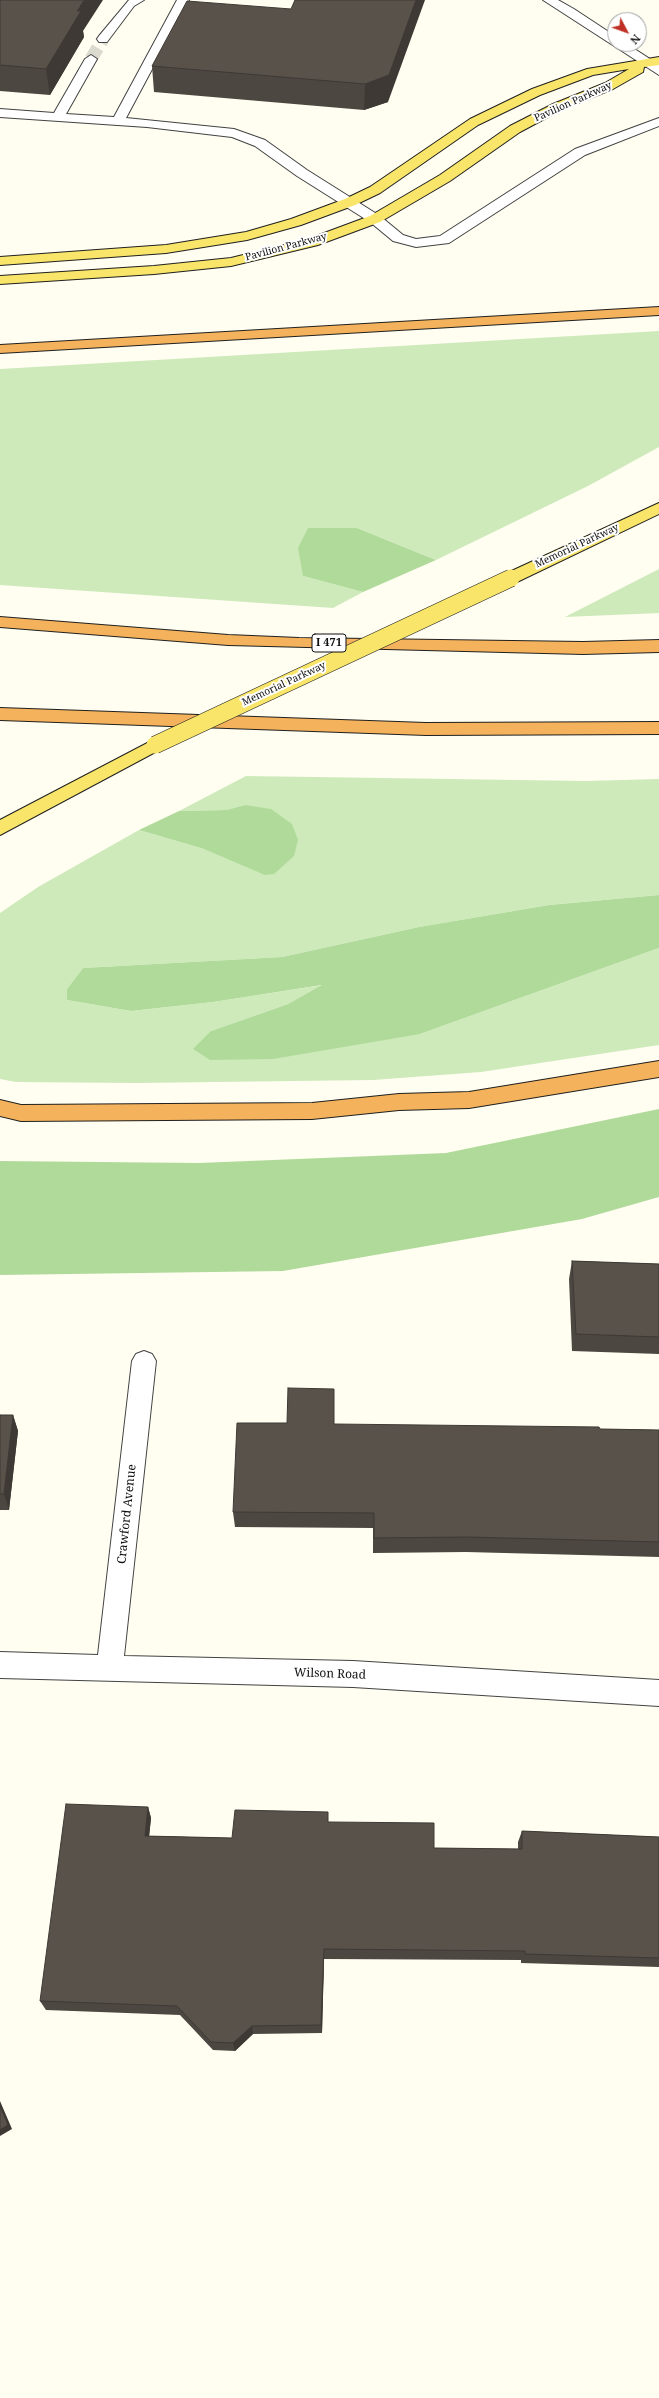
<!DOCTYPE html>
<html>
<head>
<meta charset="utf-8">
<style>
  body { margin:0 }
  #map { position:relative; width:659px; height:2398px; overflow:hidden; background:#fffef1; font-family:"Noto Serif",serif }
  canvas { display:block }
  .north { position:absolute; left:607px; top:12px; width:40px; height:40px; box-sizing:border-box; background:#fff; border:1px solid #9f9f9f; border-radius:50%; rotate:131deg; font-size:11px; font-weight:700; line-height:16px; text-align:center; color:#0f0f0f }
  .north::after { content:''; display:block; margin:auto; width:14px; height:18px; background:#bf3127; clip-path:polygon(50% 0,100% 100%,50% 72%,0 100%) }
</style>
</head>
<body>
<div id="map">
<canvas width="659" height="2398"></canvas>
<div class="north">N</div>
</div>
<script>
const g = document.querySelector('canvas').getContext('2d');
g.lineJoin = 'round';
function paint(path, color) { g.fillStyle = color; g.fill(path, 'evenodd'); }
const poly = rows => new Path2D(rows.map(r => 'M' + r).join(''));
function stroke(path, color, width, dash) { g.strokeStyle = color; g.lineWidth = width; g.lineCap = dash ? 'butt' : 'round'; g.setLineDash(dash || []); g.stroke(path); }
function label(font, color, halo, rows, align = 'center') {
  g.font = font + ' "Noto Serif",serif'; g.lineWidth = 4; g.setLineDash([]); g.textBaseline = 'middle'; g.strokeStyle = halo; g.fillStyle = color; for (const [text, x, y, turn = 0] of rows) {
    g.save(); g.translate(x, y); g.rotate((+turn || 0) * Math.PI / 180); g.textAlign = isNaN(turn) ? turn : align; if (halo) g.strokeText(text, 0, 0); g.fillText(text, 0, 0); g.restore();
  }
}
paint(poly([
  [659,331,659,447,588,486,436,560,357,528,303,576,363,592,333,608,0,585,0,369],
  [659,569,659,613,565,617],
  [246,776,586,781,659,779,659,895,549,905,419,927,282,957,83,968,67,989,67,1000,131,1011,213,1002,323,985,288,1004,211,1031,420,1034,659,948,659,1045,481,1072,373,1080,136,1083,16,1082,0,1079,0,913,38,887,139,830,204,849,245,805,226,810,179,811]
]), '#ceeabb');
paint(poly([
  [308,528,357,528,436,560,363,592,303,576,298,548],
  [245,805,271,809,292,824,298,840,294,856,274,874,265,875,204,849,139,830,179,811,226,810],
  [659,895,659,948,420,1034,273,1059,210,1060,193,1049,211,1031,288,1004,322,985,213,1002,131,1011,67,1000,67,989,83,968,282,957,419,927,549,905],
  [659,1109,659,1197,582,1219,283,1271,0,1275,0,1161,199,1163,446,1153]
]), '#b0da9a');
stroke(poly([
  [91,59,103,39]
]), '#dbdacf', 13, [13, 6]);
const minor = poly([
  [129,0,144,0,134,6,107,42,99,42,97,39,99,36,129,0],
  [177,0,189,0,126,118,234,129,265,140,307,170,380,216,403,235,416,239,440,236,575,149,659,118,659,126,585,155,449,243,416,247,393,241,370,222,297,176,255,146,232,137,147,127,0,117,0,109,54,113,85,59,91,55,97,59,66,114,114,117,177,0],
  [543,0,558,0,574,9,615,36,615,44,627,44,659,65,659,75,543,0],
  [144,1351,152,1354,156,1361,124,1656,353,1661,659,1680,659,1706,353,1687,0,1678,0,1652,98,1655,132,1361,136,1354,144,1351]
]);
const major = poly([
  [659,57,659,65,644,67,643,72,613,89,561,110,520,132,450,181,380,222,318,245,231,266,154,274,0,284,0,276,154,266,231,258,308,239,370,216,440,175,510,126,553,104,605,83,629,69,593,75,540,95,478,125,380,193,355,205,301,225,247,240,166,253,0,265,0,257,166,245,246,232,291,219,345,199,370,187,470,119,532,89,587,69,659,57],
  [659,503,659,514,517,582,511,583,505,582,503,578,505,574,659,503],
  [155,739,161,741,164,745,161,749,0,835,0,820,155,739]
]);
const highway = poly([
  [659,307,659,315,0,353,0,345,659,307],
  [0,617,228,635,299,638,583,642,659,640,659,652,583,654,228,645,0,627,0,617],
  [0,708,426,723,659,722,659,734,426,735,0,720,0,708],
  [659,1061,659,1077,469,1108,399,1110,312,1119,21,1121,0,1116,0,1100,21,1105,312,1103,399,1094,469,1092,659,1061]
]);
stroke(minor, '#424242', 2);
stroke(major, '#202020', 2);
stroke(highway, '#202020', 2);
paint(minor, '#fff');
paint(major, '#f8e569');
paint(highway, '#f3b25b');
const majorBridge = poly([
  [155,745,511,578]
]);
stroke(majorBridge, '#202020', 18, []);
stroke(majorBridge, '#f8e569', 17);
paint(poly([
  [0,0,83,31,84,37,50,95,0,91],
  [291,9,388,102,364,110,154,92,152,66],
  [572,1261,659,1264,659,1354,572,1351,569,1279],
  [0,1415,13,1415,18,1431,9,1510,0,1510],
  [600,1429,659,1430,659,1557,466,1552,373,1553,373,1528,235,1527,233,1512],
  [148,1807,151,1818,149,1836,232,1838,328,1812,328,1822,434,1848,518,1849,518,1842,522,1831,659,1837,659,1967,521,1963,521,1960,324,1959,322,2033,253,2034,235,2051,213,2050,180,2015,46,2010,40,2001]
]), '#4c4740');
paint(poly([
  [84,0,103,0,83,31,84,37,50,95,46,69,77,11],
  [416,0,425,0,388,102,364,110,365,84],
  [13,1415,18,1431,9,1510,4,1494],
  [148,1807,151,1818,148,1847,145,1836],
  [324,1949,324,1959,322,2033,321,2025],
  [252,2026,253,2034,235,2051,233,2043],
  [0,2101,12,2129,0,2136]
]), '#3e3934');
const building = poly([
  [0,0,84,0,77,11,81,11,46,69,0,65,0,0],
  [295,0,416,0,389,75,365,84,152,66,187,1,291,9,295,0],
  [572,1261,659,1264,659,1337,576,1334,572,1261],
  [288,1388,334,1389,334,1424,599,1427,600,1429,659,1430,659,1542,468,1537,374,1538,374,1513,233,1512,237,1423,287,1423,288,1388],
  [0,1415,13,1415,4,1494,0,1494,0,1415],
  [66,1804,148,1807,145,1836,232,1838,235,1810,328,1812,328,1822,434,1823,434,1848,522,1849,522,1831,659,1837,659,1958,525,1954,525,1951,324,1949,321,2025,252,2026,233,2043,211,2042,177,2006,40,2001,66,1804],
  [0,2106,8,2125,0,2130,0,2106]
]);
paint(building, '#58524b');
stroke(building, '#3e3934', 1);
label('10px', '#0f0f0f', '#fff', [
  ["Pavilion Parkway",573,102,-24],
  ["Pavilion Parkway",286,247,-15],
  ["Memorial Parkway",577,546,-25],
  ["Memorial Parkway",284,684,-25]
]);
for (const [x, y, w] of [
  [329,643,34]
]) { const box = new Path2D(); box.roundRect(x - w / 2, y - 9, w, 18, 3); g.fillStyle = '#fff'; g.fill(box); stroke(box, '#0f0f0f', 1); }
label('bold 11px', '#0f0f0f', null, [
  ["I 471",329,643]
]);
label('12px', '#0f0f0f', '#fff', [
  ["Crawford Avenue",127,1514,-84],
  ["Wilson Road",330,1674,2]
]);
</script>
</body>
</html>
